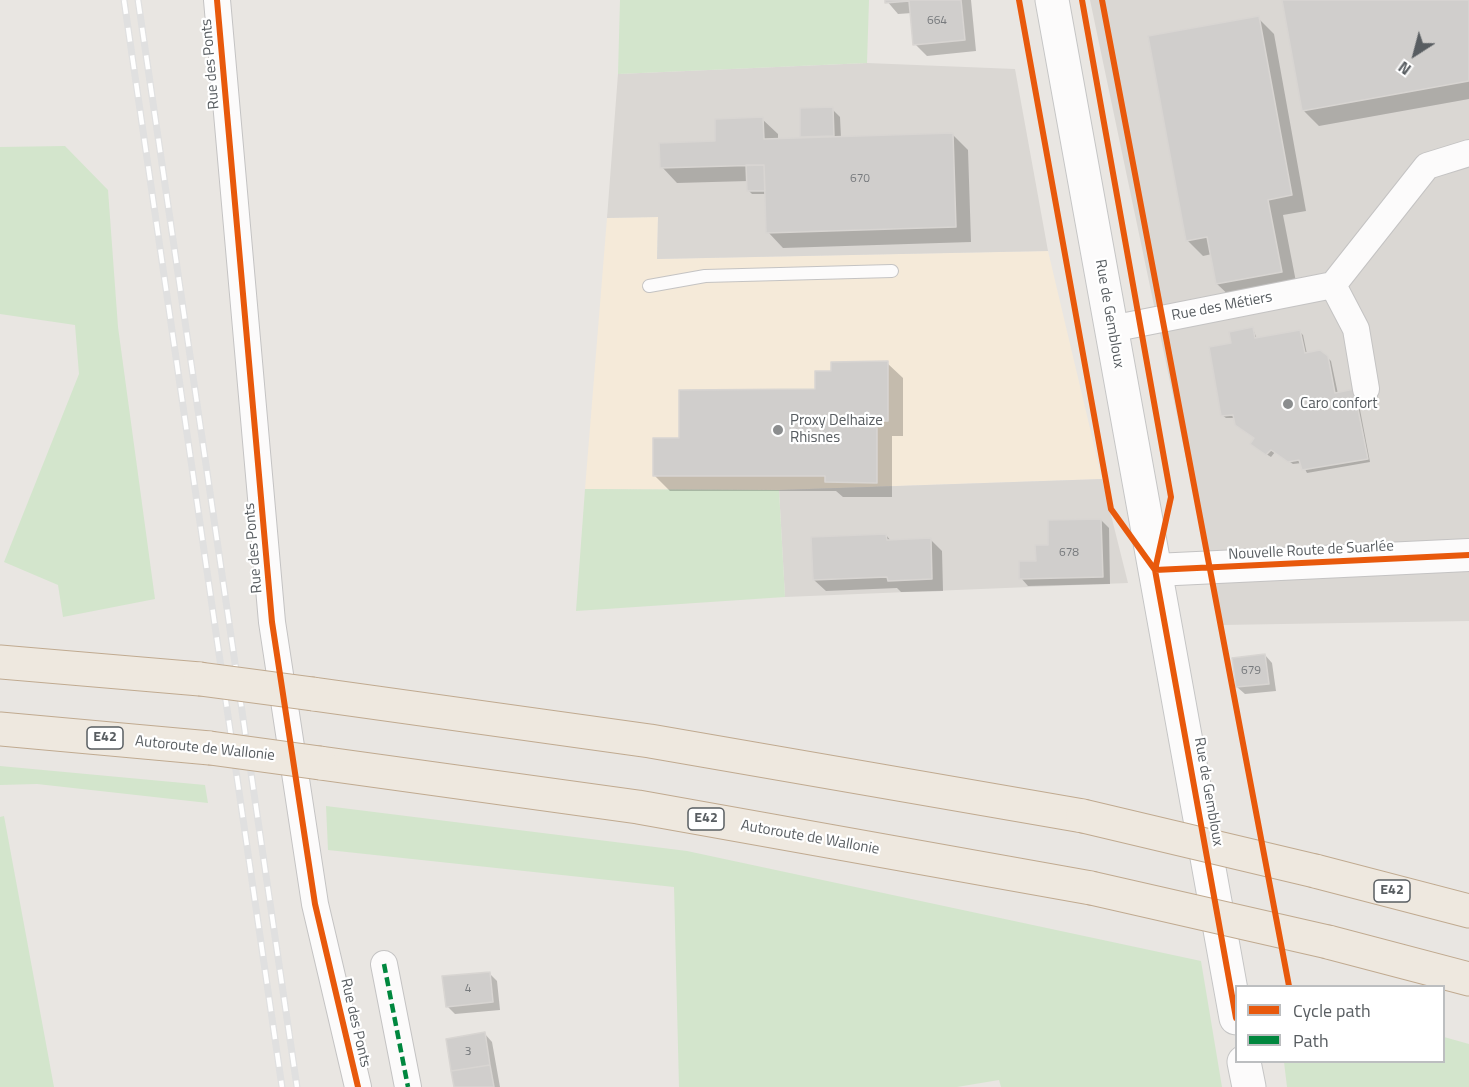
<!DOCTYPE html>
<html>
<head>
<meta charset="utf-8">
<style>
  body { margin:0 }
  #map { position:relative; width:1469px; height:1087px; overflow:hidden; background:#e9e6e2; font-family:"Titillium Web",sans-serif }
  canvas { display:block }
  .legend { position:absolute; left:1235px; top:985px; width:210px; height:78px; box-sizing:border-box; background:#fff; border:2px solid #bcbec0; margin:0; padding:8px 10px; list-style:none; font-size:18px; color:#585d61 }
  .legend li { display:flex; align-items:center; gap:12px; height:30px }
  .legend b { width:30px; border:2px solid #bcbec0 }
  .north { position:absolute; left:1385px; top:24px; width:60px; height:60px; -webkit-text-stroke:4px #fff; paint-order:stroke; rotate:216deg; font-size:16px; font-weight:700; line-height:24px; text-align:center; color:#585d61 }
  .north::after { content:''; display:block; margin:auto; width:21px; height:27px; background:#585d61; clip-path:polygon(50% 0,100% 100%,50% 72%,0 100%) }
</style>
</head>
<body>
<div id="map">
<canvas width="1469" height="1087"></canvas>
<ul class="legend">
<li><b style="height:8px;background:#e8590c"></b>Cycle path</li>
<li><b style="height:8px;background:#00873e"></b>Path</li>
</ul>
<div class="north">N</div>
</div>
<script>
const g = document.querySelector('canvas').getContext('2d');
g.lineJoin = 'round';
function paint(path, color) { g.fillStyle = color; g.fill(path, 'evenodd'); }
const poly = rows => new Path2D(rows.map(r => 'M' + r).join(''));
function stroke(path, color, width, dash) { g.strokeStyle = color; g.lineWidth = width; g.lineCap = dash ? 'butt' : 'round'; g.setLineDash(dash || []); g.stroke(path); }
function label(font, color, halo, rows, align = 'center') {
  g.font = font + ' "Titillium Web",sans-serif'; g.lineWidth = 4.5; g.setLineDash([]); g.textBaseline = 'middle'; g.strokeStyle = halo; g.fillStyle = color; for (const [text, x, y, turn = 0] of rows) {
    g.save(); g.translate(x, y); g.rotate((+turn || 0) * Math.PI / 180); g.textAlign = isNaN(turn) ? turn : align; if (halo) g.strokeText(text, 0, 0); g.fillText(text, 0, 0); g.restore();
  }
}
paint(poly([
  [658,217,657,259,1048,251,1102,479,779,490,585,489,607,218]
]), '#f5ead9');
paint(poly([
  [1090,0,1469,0,1469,621,1221,625],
  [867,63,1015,69,1048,251,657,259,658,217,607,218,618,74],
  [1102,479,1128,583,785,597,779,490]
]), '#dad7d3');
paint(poly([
  [620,0,869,0,867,63,618,74],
  [65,146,108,190,118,327,155,599,63,617,58,585,4,562,79,374,75,325,0,314,0,147],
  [585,489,779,490,785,597,576,611],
  [0,766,205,785,208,803,37,784,0,785],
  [326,806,687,851,1201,961,1222,1087,1001,1087,999,1080,957,1087,679,1087,674,887,328,850],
  [4,816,54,1087,0,1087,0,817],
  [1444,1037,1469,1044,1469,1087,1287,1087,1284,1062,1444,1062]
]), '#d3e5cc');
paint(poly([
  [886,0,971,0,976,51,927,56,915,44,912,13,898,14],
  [1283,0,1469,0,1469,99,1319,126,1304,111],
  [1258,18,1274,34,1306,211,1283,215,1297,287,1233,299,1217,284,1212,254,1203,256,1187,240],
  [832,109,840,117,841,138,952,134,968,150,971,242,783,248,768,232,767,194,752,194,748,190,748,181,677,183,662,167,762,119,778,134,778,140,804,139,802,137],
  [1253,329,1257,339,1300,332,1303,335,1307,354,1327,357,1331,361,1338,394,1357,394,1370,462,1307,473,1302,463,1293,464,1275,452,1271,457,1255,447,1255,438,1235,418,1226,418,1222,415,1233,344],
  [887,363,903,378,903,436,892,436,892,497,843,497,836,491,670,491,655,476,681,440,816,391,832,373],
  [1101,520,1109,528,1110,584,1028,586,1021,578,1050,547],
  [886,535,891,541,930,539,942,551,943,591,901,592,897,588,826,591,814,580],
  [1265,655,1272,663,1276,691,1245,694,1237,687],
  [489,973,497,981,500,1010,455,1014,447,1006],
  [485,1034,492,1042,500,1087,457,1087]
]), '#0003');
const building = poly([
  [885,0,961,0,965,40,913,45,909,1,885,3,885,0],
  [1282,0,1469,0,1469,81,1302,111,1282,0],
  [1259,16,1292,195,1268,200,1282,272,1216,284,1207,237,1186,241,1148,36,1259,16],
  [833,107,834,136,800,137,800,108,833,107],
  [763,117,764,139,953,133,956,227,766,233,764,165,660,168,659,143,715,141,715,119,763,117],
  [746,165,764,165,765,191,747,191,746,165],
  [1253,327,1255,338,1300,330,1305,353,1320,350,1328,356,1335,393,1354,389,1368,459,1302,470,1299,460,1288,462,1271,450,1266,455,1250,444,1254,438,1235,425,1233,415,1221,416,1209,347,1231,343,1229,332,1253,327],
  [888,361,888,421,877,421,877,483,825,482,825,476,653,476,653,438,679,438,679,390,815,389,815,371,831,371,831,362,888,361],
  [1101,519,1103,577,1019,579,1019,561,1036,561,1035,545,1048,545,1048,520,1101,519],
  [886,534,887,540,931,538,932,579,888,581,887,577,813,580,811,537,886,534],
  [1265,654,1269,684,1236,687,1232,658,1265,654],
  [490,972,493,1002,446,1007,442,976,490,972],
  [485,1032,490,1065,451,1071,446,1039,485,1032],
  [490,1065,494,1087,454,1087,451,1071,490,1065]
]);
paint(building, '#d0cecc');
stroke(building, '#d8d5d2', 1.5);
const service = poly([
  [649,286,705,276,892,271]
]);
const minor = poly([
  [217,0,272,622,315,904,358,1087],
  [1333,285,1356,329,1366,389],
  [1111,329,1333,285,1427,166,1469,153],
  [384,964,408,1087]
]);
const tertiary = poly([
  [1155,570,1469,555]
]);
const secondary = poly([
  [1052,0,1236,1018],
  [1244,1062,1249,1087]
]);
const motorway = poly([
  [0,662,200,679],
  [313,694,650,741,1083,816],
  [0,729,210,748],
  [320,763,638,807,1091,888],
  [1315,871,1469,911],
  [1328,942,1469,979]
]);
stroke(service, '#c4c3c3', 14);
stroke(minor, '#c4c3c3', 28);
stroke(tertiary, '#c4c3c3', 34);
stroke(secondary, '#c5c5c5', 35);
stroke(motorway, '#c0aa90', 35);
stroke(service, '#fcfbfb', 12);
stroke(minor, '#fcfbfb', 26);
stroke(tertiary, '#fcfbfb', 32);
stroke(secondary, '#fcfbfb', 33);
stroke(motorway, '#eee8df', 33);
const rail = poly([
  [124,0,282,1087],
  [138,0,297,1087]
]);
stroke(rail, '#e0e0e0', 7);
stroke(rail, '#fff', 4.5, [14]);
const motorwayBridge = poly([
  [200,679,313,694],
  [210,748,320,763],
  [1083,816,1315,871],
  [1091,888,1328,942]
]);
stroke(motorwayBridge, '#c0aa90', 35, []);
stroke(motorwayBridge, '#eee8df', 33);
stroke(poly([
  [384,964,408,1087]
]), '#00873e', 4.5, [9, 4.5]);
stroke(poly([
  [217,0,272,622,315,904,358,1087],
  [1019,0,1111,509,1155,570],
  [1082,0,1171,497,1155,570,1236,1018],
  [1102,0,1289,986],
  [1155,570,1469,555]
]), '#e8590c', 6);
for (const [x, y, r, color] of [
  [1288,404,6,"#8b8d8e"],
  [778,430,6,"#8b8d8e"]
]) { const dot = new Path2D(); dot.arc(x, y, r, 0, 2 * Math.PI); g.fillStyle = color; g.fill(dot); stroke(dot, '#fff', 2); }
label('12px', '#777a7d', null, [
  ["664",937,21],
  ["670",860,179],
  ["678",1069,553],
  ["679",1251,671],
  ["4",468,989],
  ["3",468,1052]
]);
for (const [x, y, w] of [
  [105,738,36],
  [706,819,36],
  [1392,891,36]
]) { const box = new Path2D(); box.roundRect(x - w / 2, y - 11, w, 22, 4.5); g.fillStyle = '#fff'; g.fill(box); stroke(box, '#585d61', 1.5); }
label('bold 14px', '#585d61', null, [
  ["E42",105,738],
  ["E42",706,819],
  ["E42",1392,891]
]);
label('15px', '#585d61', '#fff', [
  ["Rue des Ponts",211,64,-95],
  ["Rue des Métiers",1222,307,-11],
  ["Rue de Gembloux",1109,314,80],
  ["Rue des Ponts",254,548,-95],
  ["Nouvelle Route de Suarlée",1311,551,-3],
  ["Autoroute de Wallonie",205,749,6],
  ["Rue de Gembloux",1208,792,80],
  ["Autoroute de Wallonie",810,838,10],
  ["Rue des Ponts",355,1023,77]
]);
label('15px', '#585d61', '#fff', [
  ["Caro confort",1300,404],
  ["Proxy Delhaize",790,421],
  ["Rhisnes",790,438]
], 'left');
</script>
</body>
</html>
